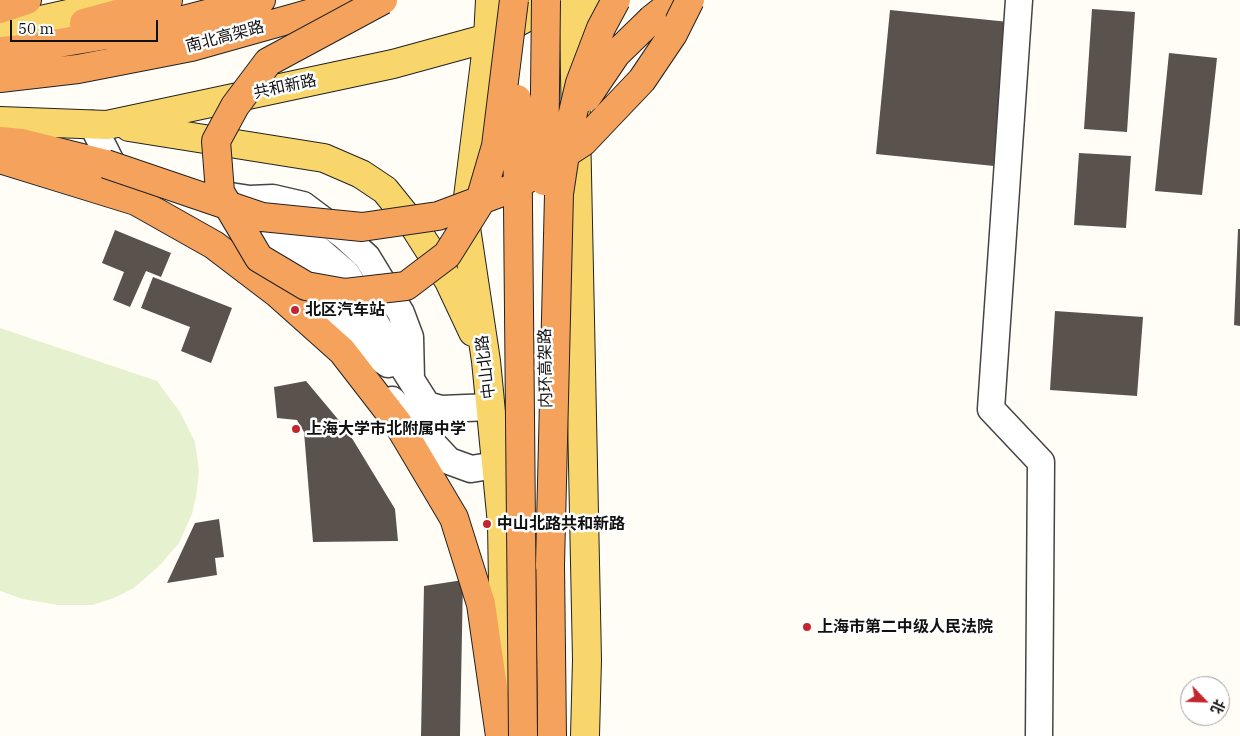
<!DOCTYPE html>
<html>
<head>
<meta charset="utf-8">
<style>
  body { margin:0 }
  #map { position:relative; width:1240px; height:736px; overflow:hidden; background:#fffdf5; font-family:"IBM Plex Serif","Noto Sans SC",serif }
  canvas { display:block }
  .north { position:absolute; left:1180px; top:676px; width:50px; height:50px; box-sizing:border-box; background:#fff; border:1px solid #a0a0a0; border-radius:50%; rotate:114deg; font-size:14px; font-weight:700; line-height:20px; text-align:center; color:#111 }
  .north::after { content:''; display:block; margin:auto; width:18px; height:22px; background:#c4262e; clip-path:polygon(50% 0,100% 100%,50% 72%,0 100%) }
  .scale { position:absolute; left:10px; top:20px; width:148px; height:22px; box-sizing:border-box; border:2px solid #111; border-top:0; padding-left:6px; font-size:15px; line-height:18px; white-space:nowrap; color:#111; -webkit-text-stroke:4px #fff; paint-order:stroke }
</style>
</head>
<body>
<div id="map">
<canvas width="1240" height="736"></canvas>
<div class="north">北</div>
<div class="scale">50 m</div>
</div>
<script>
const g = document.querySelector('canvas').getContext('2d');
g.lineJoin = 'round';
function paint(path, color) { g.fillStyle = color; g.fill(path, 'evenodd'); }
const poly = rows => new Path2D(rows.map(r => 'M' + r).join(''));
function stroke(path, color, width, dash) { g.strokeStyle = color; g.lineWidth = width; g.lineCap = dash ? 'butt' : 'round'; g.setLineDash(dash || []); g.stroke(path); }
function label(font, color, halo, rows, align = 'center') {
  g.font = font + ' "IBM Plex Serif","Noto Sans SC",serif'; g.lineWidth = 5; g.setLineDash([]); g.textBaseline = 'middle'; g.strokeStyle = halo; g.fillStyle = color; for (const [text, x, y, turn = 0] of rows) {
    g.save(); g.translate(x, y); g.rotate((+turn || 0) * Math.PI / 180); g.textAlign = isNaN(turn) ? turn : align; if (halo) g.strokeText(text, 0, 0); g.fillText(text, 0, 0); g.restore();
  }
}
paint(poly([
  [0,328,157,381,180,412,195,442,199,471,196,497,192,514,179,543,160,565,134,588,114,598,93,605,58,605,23,599,0,591]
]), '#e6f2cf');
paint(poly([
  [1092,9,1135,12,1127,132,1084,129],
  [890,10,1009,22,994,166,876,154],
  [1169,53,1217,58,1202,195,1155,191],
  [1079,153,1131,156,1126,228,1074,225],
  [1238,229,1240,229,1240,326,1234,325],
  [115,230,171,253,161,277,146,271,130,307,113,300,124,272,102,263],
  [153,277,232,308,211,363,181,351,190,327,141,308],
  [1055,311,1143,317,1137,396,1050,390],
  [306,381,347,430,395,509,398,541,313,542,304,432,297,420,277,418,274,387],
  [219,519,224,557,215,558,217,575,167,583,195,523],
  [463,580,460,736,421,736,424,586]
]), '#5a524d');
const minor = poly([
  [1019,0,991,409,1041,462,1039,736],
  [92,124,118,176,123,180],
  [217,194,250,199,273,198,303,205,343,235,367,257,401,313,410,337,411,379],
  [267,215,318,249,346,273,384,337,427,405,441,409,491,407],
  [234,216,305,267,330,294,375,355,388,364],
  [278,278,304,297,334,332],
  [392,400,449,461,471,469,496,465]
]);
const major = poly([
  [490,0,488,38,465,221,486,361,502,524,505,707],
  [572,0,574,28,587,660,585,736],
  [0,29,113,4],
  [592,47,592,9,593,0],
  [0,121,107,125,393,64,488,38,559,0],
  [129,127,324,158,361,174,385,190,414,226,449,281,473,332]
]);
const highway = poly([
  [0,9,27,0],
  [652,19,676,0],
  [84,23,168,0],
  [0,51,23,49,160,26,261,0],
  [0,78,78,69,191,47,358,0],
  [0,141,22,143,106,164],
  [0,159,136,201,214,245,277,293,342,351,397,422,454,518,481,604,500,736],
  [550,565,552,736]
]);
stroke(minor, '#444', 29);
stroke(major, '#222', 30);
stroke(highway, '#222', 30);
stroke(minor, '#fff', 26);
stroke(major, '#f9d66b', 28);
stroke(highway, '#f5a25d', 28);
const highwayBridge = poly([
  [383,0,268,62,235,106,216,141,220,192,259,258,306,286,345,293,406,286,447,255,479,204,496,146,514,0],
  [587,97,616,54,652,19],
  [517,99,523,736],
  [106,164,262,217,362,227,438,216,513,188,583,142,642,80,673,34,690,0],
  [544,181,546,0],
  [550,565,559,194,568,134,580,83,601,28,616,0]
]);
stroke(highwayBridge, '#222', 30, []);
stroke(highwayBridge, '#f5a25d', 28);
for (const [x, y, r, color] of [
  [295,310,5,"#c4262e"],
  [296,429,5,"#c4262e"],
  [487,524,5,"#c4262e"],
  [807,627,5,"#c4262e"]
]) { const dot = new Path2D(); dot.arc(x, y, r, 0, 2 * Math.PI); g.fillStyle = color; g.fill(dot); stroke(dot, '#fff', 2); }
label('16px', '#111', '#fff', [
  ["南北高架路",225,37,-15],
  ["共和新路",285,87,-12],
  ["中山北路",486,367,-97],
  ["内环高架路",546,368,-91]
]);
label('bold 16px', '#111', '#fff', [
  ["北区汽车站",305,310],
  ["上海大学市北附属中学",306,429],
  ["中山北路共和新路",497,524],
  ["上海市第二中级人民法院",817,627]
], 'left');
</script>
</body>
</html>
